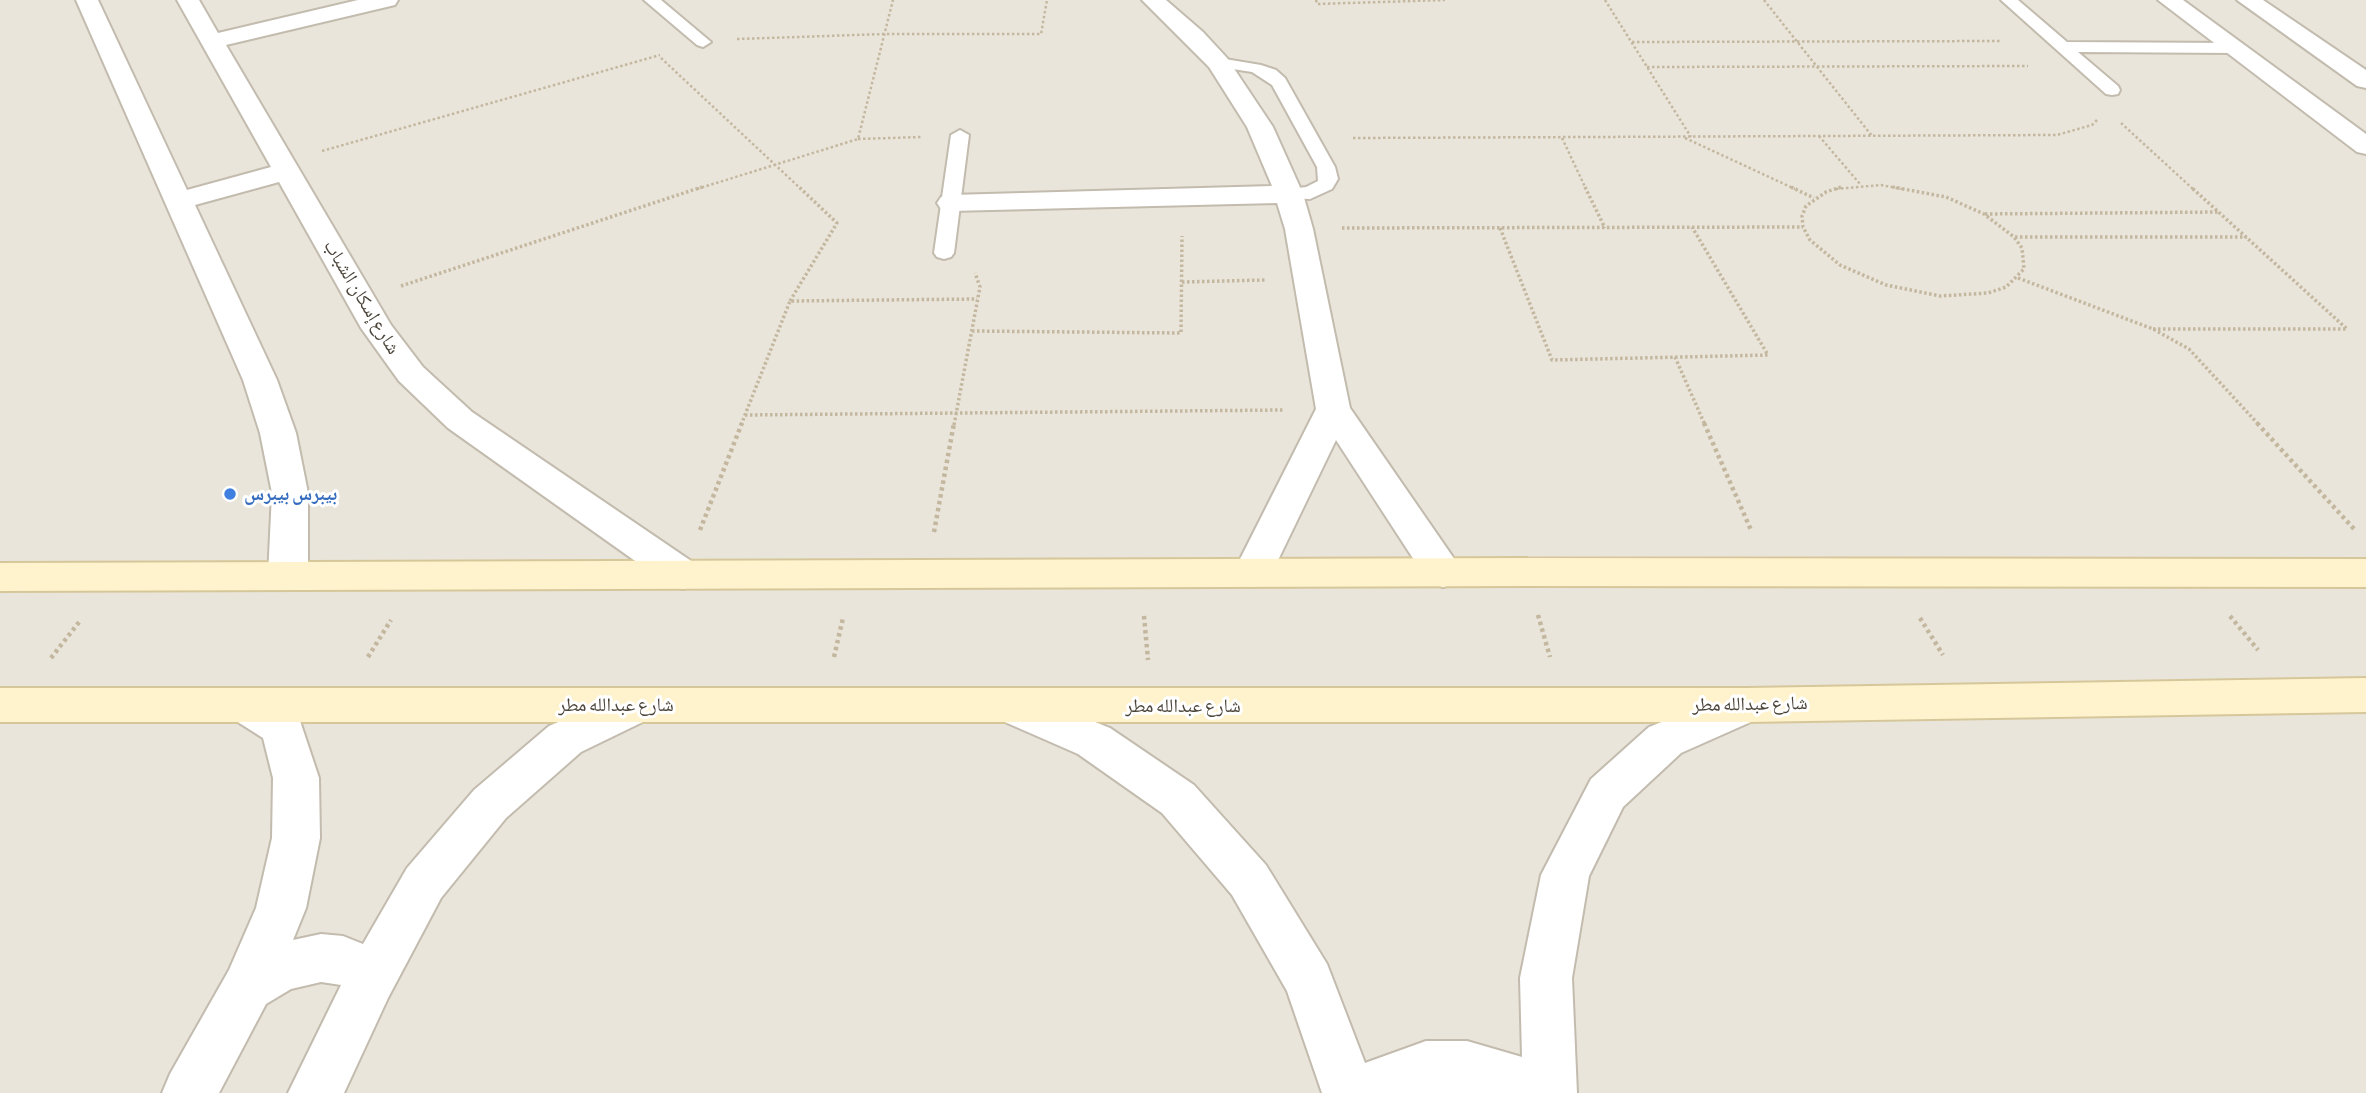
<!DOCTYPE html>
<html>
<head>
<meta charset="utf-8">
<style>
  body { margin:0 }
  canvas { display:block; background:#f6f3ec }
</style>
</head>
<body>
<canvas width="2366" height="1093"></canvas>
<script>
const g = document.querySelector('canvas').getContext('2d');
g.lineJoin = 'round';
function paint(path, color) { g.fillStyle = color; g.fill(path, 'evenodd'); }
const poly = rows => new Path2D(rows.map(r => 'M' + r).join(''));
function stroke(path, color, width, dash) { g.strokeStyle = color; g.lineWidth = width; g.lineCap = dash ? 'butt' : 'round'; g.setLineDash(dash || []); g.stroke(path); }
function label(font, color, halo, rows, align = 'center') {
  g.font = font + ' "Asap Condensed","Noto Naskh Arabic",sans-serif'; g.lineWidth = 6; g.setLineDash([]); g.textBaseline = 'middle'; g.strokeStyle = halo; g.fillStyle = color; for (const [text, x, y, turn = 0] of rows) {
    g.save(); g.translate(x, y); g.rotate((+turn || 0) * Math.PI / 180); g.textAlign = isNaN(turn) ? turn : align; if (halo) g.strokeText(text, 0, 0); g.fillText(text, 0, 0); g.restore();
  }
}
paint(poly([
  [0,0,2366,0,2366,1093,0,1093]
]), '#eae5da');
const lane = poly([
  [644,0,661,0,711,42,703,47,697,45,644,0],
  [2001,0,2018,0,2067,42,2234,43,2242,48,2234,53,2078,52,2118,86,2120,90,2118,94,2112,95,2106,94,2001,0],
  [1219,58,1261,65,1276,70,1285,78,1335,167,1338,179,1332,189,1310,199,1282,198,1279,194,1282,190,1306,187,1318,181,1317,167,1272,85,1252,72,1213,66,1211,63,1213,60,1219,58],
  [960,130,969,135,954,253,951,257,944,259,937,257,934,253,951,135,960,130]
]);
const street = poly([
  [76,0,98,0,187,190,271,167,177,0,199,0,218,33,358,0,398,0,395,5,226,45,391,325,423,367,472,412,697,565,703,575,697,585,683,589,669,585,448,428,399,381,361,328,279,182,195,205,277,380,296,433,308,493,308,576,302,586,288,590,274,586,268,576,272,493,260,433,243,380,76,0],
  [1142,0,1166,0,1203,32,1227,58,1273,127,1303,194,1313,229,1350,408,1457,563,1463,573,1457,583,1443,587,1429,583,1336,440,1267,583,1253,587,1239,583,1233,573,1316,409,1285,229,1277,203,951,211,941,209,937,203,941,197,951,195,1272,186,1247,127,1209,67,1142,0],
  [2158,0,2183,0,2366,134,2366,154,2357,152,2158,0],
  [2237,0,2263,0,2366,70,2366,88,2357,86,2237,0],
  [245,688,260,693,298,715,319,778,320,838,306,908,293,940,321,934,343,936,363,944,407,868,474,790,549,726,638,688,653,693,660,705,653,717,581,752,506,818,441,898,388,998,344,1093,288,1093,341,985,321,982,291,989,266,1004,219,1093,162,1093,170,1074,229,970,256,908,272,838,273,778,263,738,230,717,223,705,230,693,245,688],
  [1747,688,1762,693,1769,705,1762,717,1681,753,1623,807,1589,876,1572,978,1577,1093,1322,1093,1287,991,1232,895,1162,813,1078,754,998,719,991,707,998,695,1013,690,1028,695,1110,728,1194,785,1266,865,1327,964,1365,1063,1426,1041,1467,1041,1522,1057,1520,978,1541,875,1591,779,1649,727,1747,688]
]);
const secondary = poly([
  [1527,558,2366,559,2366,587,1527,586,0,591,0,563,1527,558],
  [2366,678,2366,712,1747,722,0,722,0,688,1747,688,2366,678]
]);
stroke(lane, '#c2bbae', 4);
stroke(street, '#c2bbae', 4);
stroke(secondary, '#d6c79b', 4);
stroke(poly([
  [1316,0,1317,4,1445,0],
  [1605,0,1691,137],
  [1764,0,1872,136],
  [737,39,885,34,1041,34,1047,0],
  [1632,42,2002,41],
  [661,58,801,189],
  [1647,67,2028,66],
  [2121,123,2193,189],
  [1819,136,1860,184],
  [1353,138,2057,135,2092,125,2097,120],
  [1562,138,1586,189],
  [1685,138,1795,189],
  [858,139,921,137],
  [322,151,660,55],
  [697,189,858,139,893,0],
  [1836,189,1881,185,1902,189]
]), '#c4b79f', 2.5, [2.5, 2.5]);
stroke(poly([
  [1585,187,1605,228],
  [1791,187,1814,198],
  [1841,187,1826,192,1806,206,1802,216,1803,227,1810,240,1840,265,1886,285,1940,296,1988,293,2006,287,2024,269,2022,248,2014,237,1984,214,1946,197,1893,187],
  [1985,214,2218,212],
  [1342,228,1803,227],
  [1500,228,1552,360,1768,355,1692,227],
  [2015,237,2247,237],
  [2018,278,2153,329,2189,349,2259,425],
  [1182,282,1265,280],
  [401,286,702,187],
  [790,301,837,223,799,187],
  [2153,329,2347,329,2191,187],
  [972,331,1181,333,1182,236],
  [1675,357,1705,425],
  [745,415,1283,410],
  [741,425,790,301,977,299],
  [954,425,980,287,975,273]
]), '#c4b79f', 3.5, [2.5, 2.5]);
stroke(poly([
  [1704,423,1751,530],
  [2257,423,2354,529],
  [700,530,742,423],
  [934,532,954,423],
  [1538,615,1550,657],
  [1144,616,1148,660],
  [2230,616,2258,650],
  [1920,618,1943,655],
  [368,657,391,620],
  [834,657,843,618],
  [51,658,80,621]
]), '#c4b79f', 4.5, [3.5, 3.5]);
paint(lane, '#fff');
paint(street, '#fff');
paint(secondary, '#fff3cd');
for (const [x, y, r, color] of [
  [230,494,7,"#3f7fe0"]
]) { const dot = new Path2D(); dot.arc(x, y, r, 0, 2 * Math.PI); g.fillStyle = color; g.fill(dot); stroke(dot, '#fff', 2.5); }
label('19px', '#4b4439', '#fff', [
  ["شارع إسكان الشباب",362,297,59],
  ["شارع عبدالله مطر",1750,704,-1],
  ["شارع عبدالله مطر",616,705],
  ["شارع عبدالله مطر",1183,706]
]);
label('bold 19px', '#366cbe', '#fff', [
  ["بيبرس بيبرس",244,494]
], 'left');
</script>
</body>
</html>
